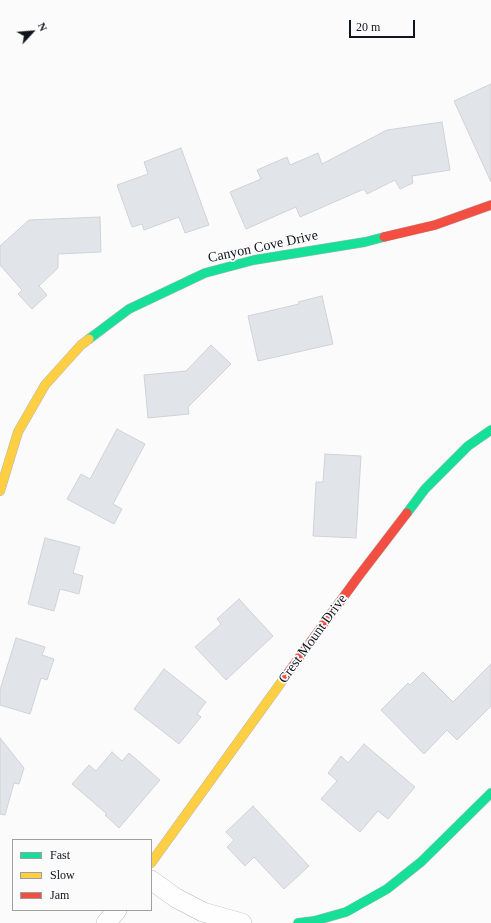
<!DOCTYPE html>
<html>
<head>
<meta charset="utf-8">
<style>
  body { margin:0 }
  #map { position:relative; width:491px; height:923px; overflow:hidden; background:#fbfbfb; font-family:Georgia,serif }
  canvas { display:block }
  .legend { position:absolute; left:12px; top:839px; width:140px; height:72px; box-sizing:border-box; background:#fbfbfb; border:1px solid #9d9fa2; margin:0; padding:5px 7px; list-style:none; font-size:12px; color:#10141c }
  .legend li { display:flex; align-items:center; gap:8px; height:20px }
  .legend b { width:20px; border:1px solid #9d9fa2 }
  .north { position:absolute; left:12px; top:12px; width:40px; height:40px; -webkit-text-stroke:3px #fbfbfb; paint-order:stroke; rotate:64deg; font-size:11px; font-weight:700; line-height:16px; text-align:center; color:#10141c }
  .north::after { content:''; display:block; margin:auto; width:14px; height:18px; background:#10141c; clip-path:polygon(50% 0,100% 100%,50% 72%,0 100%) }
  .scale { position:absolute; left:349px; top:20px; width:66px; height:18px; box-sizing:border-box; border:2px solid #10141c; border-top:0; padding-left:5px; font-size:12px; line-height:14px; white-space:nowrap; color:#10141c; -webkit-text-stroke:3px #fbfbfb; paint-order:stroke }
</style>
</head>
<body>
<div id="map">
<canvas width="491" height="923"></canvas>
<ul class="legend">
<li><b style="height:5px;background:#16e098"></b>Fast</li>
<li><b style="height:5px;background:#ffcf43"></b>Slow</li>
<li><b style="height:5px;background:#f24e42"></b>Jam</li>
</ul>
<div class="north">N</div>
<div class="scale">20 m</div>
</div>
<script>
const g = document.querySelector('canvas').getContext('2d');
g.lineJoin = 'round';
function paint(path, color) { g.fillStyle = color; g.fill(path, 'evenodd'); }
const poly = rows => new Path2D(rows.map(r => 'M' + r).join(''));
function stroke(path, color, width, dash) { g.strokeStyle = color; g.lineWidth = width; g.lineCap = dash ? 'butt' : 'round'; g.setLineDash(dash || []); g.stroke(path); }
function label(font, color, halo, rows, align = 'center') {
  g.font = font + ' Georgia,serif'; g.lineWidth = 3.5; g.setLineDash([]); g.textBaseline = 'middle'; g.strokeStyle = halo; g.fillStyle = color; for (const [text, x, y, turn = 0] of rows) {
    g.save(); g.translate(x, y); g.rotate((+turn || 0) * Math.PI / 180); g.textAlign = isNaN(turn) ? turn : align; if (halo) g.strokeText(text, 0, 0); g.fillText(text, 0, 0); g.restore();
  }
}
const building = poly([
  [491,84,491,182,454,101,491,84],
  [442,122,450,170,412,176,413,183,400,189,395,180,367,194,364,189,300,217,296,207,246,229,230,192,261,179,257,170,287,157,290,165,318,153,322,164,387,130,442,122],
  [181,148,209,225,185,233,179,217,144,230,142,224,132,227,117,185,148,174,144,162,181,148],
  [100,217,101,252,58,254,58,268,39,286,47,295,32,309,18,294,22,290,0,265,0,246,29,220,100,217],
  [322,296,333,344,258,361,248,316,299,304,298,302,322,296],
  [211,345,231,364,188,407,189,414,148,418,144,375,186,371,211,345],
  [117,429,145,444,113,504,122,509,114,524,67,499,81,474,90,479,117,429],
  [325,454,361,456,356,538,313,536,316,482,323,482,325,454],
  [45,538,80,547,73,573,83,576,79,594,60,589,54,611,28,604,45,538],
  [239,599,273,636,226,680,195,647,221,624,217,619,239,599],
  [16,638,45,647,42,655,54,659,47,680,41,678,30,714,0,705,0,690,16,638],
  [491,664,491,706,457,740,447,730,424,754,381,710,408,683,410,685,423,672,453,702,491,664],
  [164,669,206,702,197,714,201,717,179,744,134,709,164,669],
  [0,738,24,768,19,784,14,783,5,815,0,814,0,738],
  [364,744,415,787,388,819,378,811,360,832,321,799,337,781,328,773,341,756,348,763,364,744],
  [112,752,122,761,129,753,160,780,119,828,105,815,107,814,72,784,89,765,96,771,112,752],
  [253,806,309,866,284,889,254,857,245,866,227,847,234,840,226,832,253,806]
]);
paint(building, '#e1e4e9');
stroke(building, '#d0d2d7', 1);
const street = poly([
  [151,880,176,898,203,912,242,923],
  [106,923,117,910]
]);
const fast = poly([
  [89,339,129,309,205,273,254,260,365,242,384,237],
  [407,513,425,489,468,446,491,430],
  [298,923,314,921,346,912,387,889,421,862,491,793]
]);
const slow = poly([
  [0,491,18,432,45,385,81,345,89,339],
  [151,863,285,677]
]);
const jam = poly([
  [384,237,435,225,491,205],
  [285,677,358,577,407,513]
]);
stroke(street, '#b5b7bb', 20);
stroke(fast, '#b5b7bb', 10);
stroke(slow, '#b5b7bb', 10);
stroke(jam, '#b5b7bb', 10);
stroke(street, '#fefefe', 19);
stroke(fast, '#16e098', 9);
stroke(slow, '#ffcf43', 9);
stroke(jam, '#f24e42', 9);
label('14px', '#10141c', '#fbfbfb', [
  ["Canyon Cove Drive",263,247,-12],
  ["Crest Mount Drive",313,639,-54]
]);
</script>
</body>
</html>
